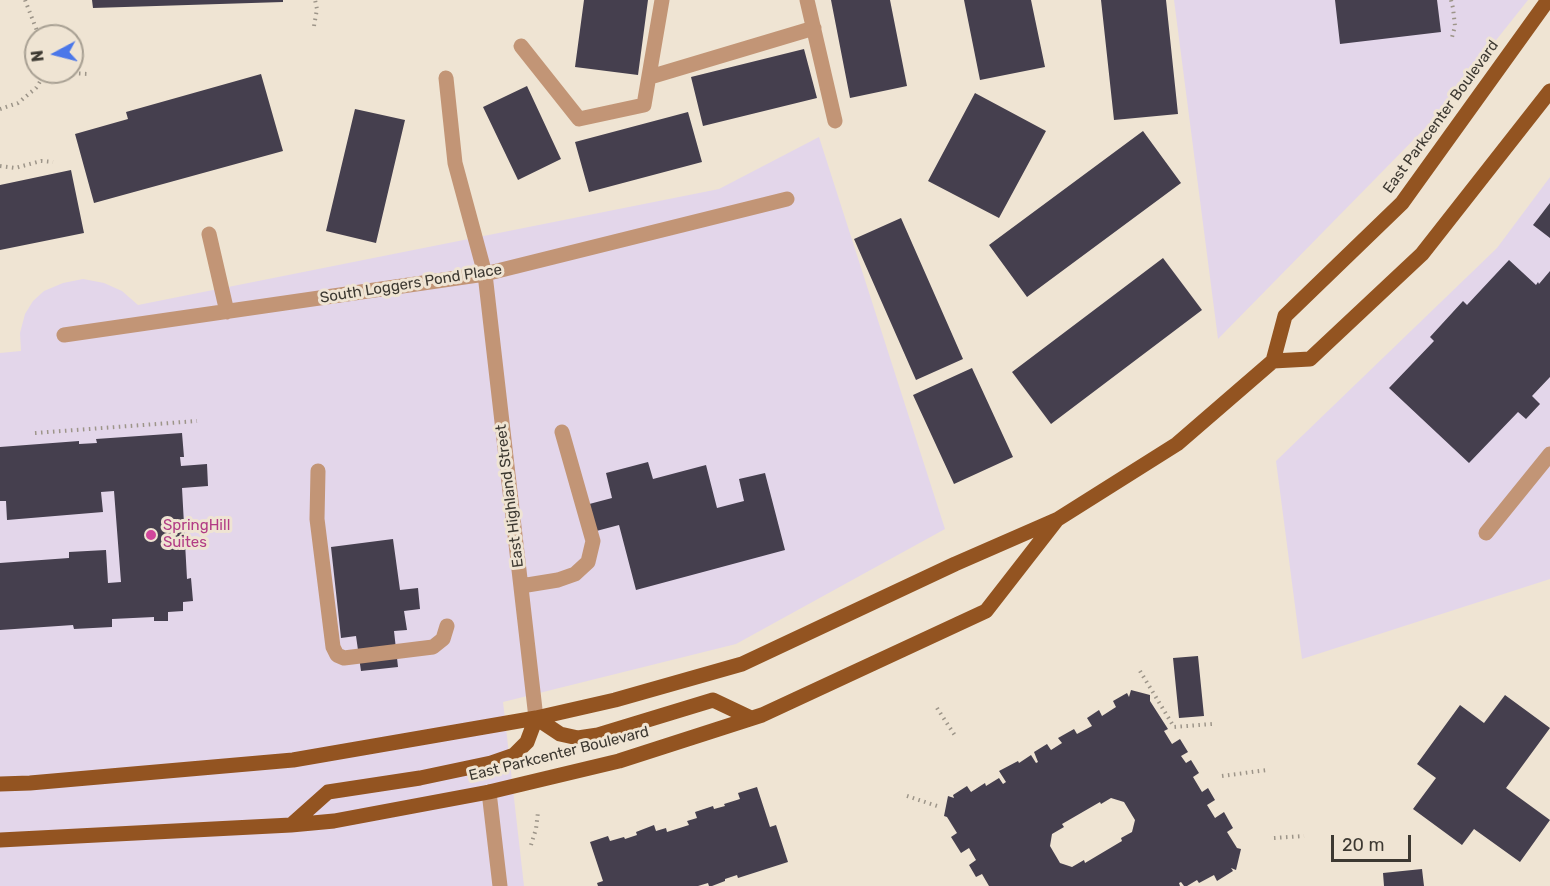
<!DOCTYPE html>
<html>
<head>
<meta charset="utf-8">
<style>
  body { margin:0 }
  #map { position:relative; width:1550px; height:886px; overflow:hidden; background:#efe4d3; font-family:Rubik,sans-serif }
  canvas { display:block }
  .north { position:absolute; left:24px; top:24px; width:60px; height:60px; box-sizing:border-box; background:#efe4d3; border:2px solid #a8a093; border-radius:50%; rotate:263deg; font-size:16px; font-weight:700; line-height:24px; text-align:center; color:#3d3932 }
  .north::after { content:''; display:block; margin:auto; width:21px; height:27px; background:#4b77e9; clip-path:polygon(50% 0,100% 100%,50% 72%,0 100%) }
  .scale { position:absolute; left:1331px; top:835px; width:80px; height:27px; box-sizing:border-box; border:3px solid #3d3932; border-top:0; padding-left:8px; font-size:18px; line-height:21px; white-space:nowrap; color:#3d3932; -webkit-text-stroke:4px #efe4d3; paint-order:stroke }
</style>
</head>
<body>
<div id="map">
<canvas width="1550" height="886"></canvas>
<div class="north">N</div>
<div class="scale">20 m</div>
</div>
<script>
const g = document.querySelector('canvas').getContext('2d');
g.lineJoin = 'round';
function paint(path, color) { g.fillStyle = color; g.fill(path, 'evenodd'); }
const poly = rows => new Path2D(rows.map(r => 'M' + r).join(''));
function stroke(path, color, width, dash) { g.strokeStyle = color; g.lineWidth = width; g.lineCap = dash ? 'butt' : 'round'; g.setLineDash(dash || []); g.stroke(path); }
function label(font, color, halo, rows, align = 'center') {
  g.font = font + ' Rubik,sans-serif'; g.lineWidth = 6; g.setLineDash([]); g.textBaseline = 'middle'; g.strokeStyle = halo; g.fillStyle = color; for (const [text, x, y, turn = 0] of rows) {
    g.save(); g.translate(x, y); g.rotate((+turn || 0) * Math.PI / 180); g.textAlign = isNaN(turn) ? turn : align; if (halo) g.strokeText(text, 0, 0); g.fillText(text, 0, 0); g.restore();
  }
}
paint(poly([
  [1174,0,1528,0,1431,122,1218,339],
  [819,137,945,529,736,644,503,702,524,886,0,886,0,353,21,351,20,333,25,314,33,301,44,291,63,283,83,279,104,283,122,291,138,305,719,189],
  [1550,177,1550,579,1302,659,1276,461,1497,248]
]), '#e3d6ea');
paint(poly([
  [92,0,283,0,283,2,93,8],
  [584,0,648,0,638,75,575,67],
  [831,0,890,0,907,86,850,98],
  [964,0,1031,0,1045,67,980,80],
  [1101,0,1166,0,1178,114,1114,120],
  [1335,0,1437,0,1441,32,1340,44],
  [804,49,817,98,703,126,691,77],
  [261,74,283,151,94,203,75,134,128,119,126,112],
  [527,86,561,159,518,180,483,107],
  [975,93,1046,131,999,218,928,181],
  [355,109,405,120,376,243,326,231],
  [688,112,702,162,589,192,575,142],
  [1143,131,1181,183,1027,297,989,245],
  [71,170,84,233,0,250,0,185],
  [1550,203,1550,238,1533,225],
  [901,218,963,359,916,380,854,239],
  [1163,258,1202,310,1051,424,1012,372],
  [1509,260,1536,285,1538,282,1539,284,1550,271,1550,377,1532,396,1540,404,1526,419,1518,412,1469,463,1389,388,1434,341,1430,337,1463,301,1467,305],
  [972,368,1013,457,954,484,913,395],
  [182,433,184,457,180,457,181,466,207,464,208,486,182,488,187,579,191,578,193,601,183,602,183,611,168,612,168,621,154,621,154,617,112,619,112,627,74,629,73,625,0,630,0,563,69,558,69,552,106,550,108,583,121,582,114,491,101,492,103,512,7,520,6,501,0,501,0,447,79,441,79,444,97,443,96,439],
  [648,462,653,479,706,465,717,508,744,501,739,479,765,473,785,550,636,590,619,525,585,534,578,507,612,498,606,473],
  [393,539,400,590,418,588,420,609,404,611,407,630,394,631,398,667,361,671,356,636,341,638,331,547],
  [1198,656,1204,716,1179,718,1173,658],
  [1131,690,1150,695,1150,701,1168,729,1164,731,1172,744,1180,739,1188,752,1181,756,1186,763,1191,760,1199,773,1193,777,1202,792,1208,788,1215,800,1207,805,1215,818,1224,812,1233,828,1227,832,1237,848,1241,849,1236,870,1231,868,1233,871,1217,881,1214,875,1199,883,1197,880,1187,886,1184,886,1181,882,1179,883,1180,886,989,886,982,874,976,877,969,865,976,860,969,848,961,853,951,837,957,833,947,817,944,816,948,796,954,798,953,795,967,786,971,792,985,783,986,786,999,778,1003,784,1006,782,999,771,1018,761,1019,763,1031,755,1036,763,1038,762,1034,752,1047,744,1051,750,1062,743,1058,738,1074,729,1077,734,1092,726,1087,718,1099,710,1102,716,1116,707,1113,701,1127,693,1129,697],
  [1111,798,1124,802,1135,820,1132,832,1121,838,1122,841,1085,863,1084,860,1072,867,1060,863,1050,846,1052,834,1064,827,1062,824,1100,802,1101,804],
  [1505,695,1550,728,1506,788,1550,820,1520,862,1474,829,1462,845,1413,809,1436,778,1417,764,1460,705,1484,723],
  [757,787,770,827,776,825,788,862,738,878,737,875,725,879,725,881,712,886,709,886,708,883,698,886,598,886,597,883,603,881,590,842,608,836,610,841,624,837,625,839,637,835,636,832,654,825,656,831,666,828,667,832,689,825,687,821,697,818,695,812,713,806,714,809,725,806,724,804,740,799,738,793],
  [1422,869,1424,886,1384,886,1383,873]
]), '#453f4e');
stroke(poly([
  [25,0,39,36],
  [1451,0,1453,8,1455,26,1451,41],
  [314,26,317,9,315,0],
  [49,72,88,74],
  [0,109,18,103,36,88,46,72],
  [0,166,15,168,41,161,53,162],
  [35,433,197,421],
  [1140,671,1174,727,1212,724],
  [937,708,956,737],
  [1222,776,1267,770],
  [907,796,937,806],
  [1274,838,1304,836],
  [531,845,536,829,538,812]
]), '#9d9589', 4, [1.5, 4.5]);
stroke(poly([
  [807,0,835,121],
  [521,46,579,119,644,105,662,0],
  [650,77,814,28],
  [446,78,455,163,485,274,536,718],
  [209,234,227,312],
  [64,335,485,274,787,199],
  [318,471,317,519,333,647,337,655,344,658,433,647,443,639,447,626],
  [1486,533,1550,454],
  [521,586,558,580,575,574,588,562,593,541,562,432],
  [489,792,500,886]
]), '#c29576', 15);
stroke(poly([
  [1273,361,1310,359,1422,254,1550,91],
  [536,718,560,734,578,738,598,735,713,700,751,718],
  [0,784,30,783,293,760,536,718,615,700,742,664,955,564,1058,519,1177,444,1273,361,1285,316,1402,203,1548,0],
  [291,825,328,792,420,778,491,763,514,755,527,742,536,718],
  [0,840,291,825,334,821,489,792,619,761,762,715,986,611,1056,521]
]), '#935421', 15);
for (const [x, y, r, color] of [
  [151,535,6,"#d1479c"]
]) { const dot = new Path2D(); dot.arc(x, y, r, 0, 2 * Math.PI); g.fillStyle = color; g.fill(dot); stroke(dot, '#efe4d3', 2); }
label('15px', '#3d3932', '#efe4d3', [
  ["East Parkcenter Boulevard",1441,117,-54],
  ["South Loggers Pond Place",411,284,-9],
  ["East Highland Street",510,496,-97],
  ["East Parkcenter Boulevard",559,754,-14]
]);
label('15px', '#b23c85', '#efe4d3', [
  ["SpringHill",163,526],
  ["Suites",163,543]
], 'left');
</script>
</body>
</html>
